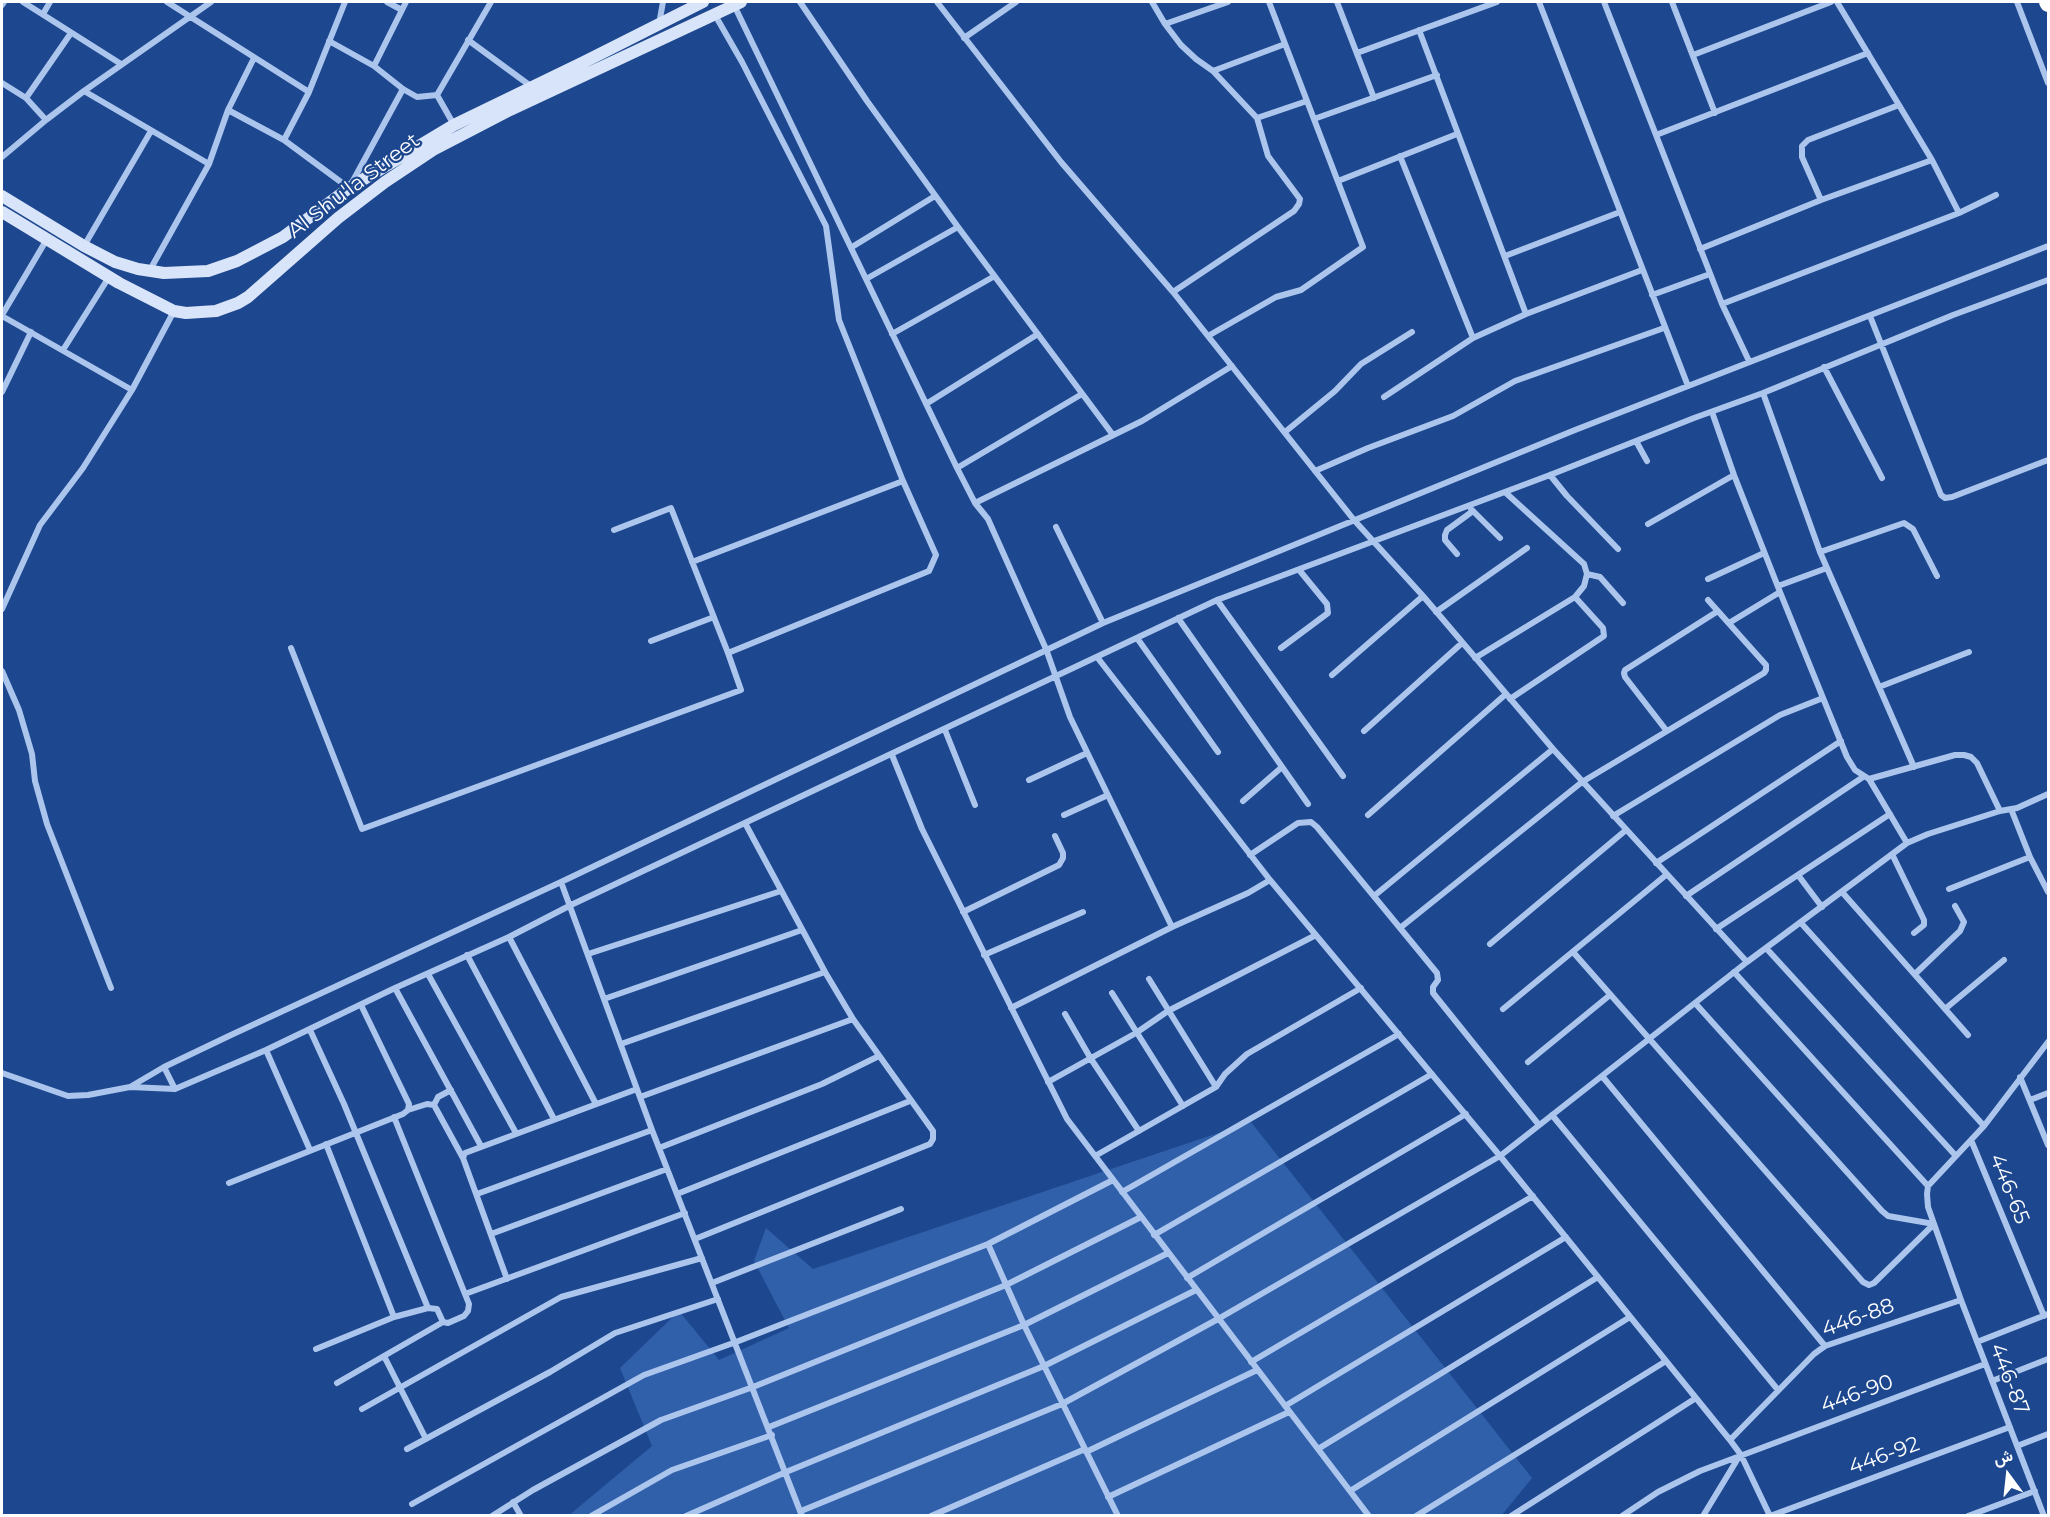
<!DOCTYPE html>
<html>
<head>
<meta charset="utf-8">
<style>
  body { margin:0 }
  #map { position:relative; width:2050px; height:1517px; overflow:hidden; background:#1d478e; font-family:Montserrat,Vazirmatn,sans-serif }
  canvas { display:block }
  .frame { position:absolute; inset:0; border:3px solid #fff; pointer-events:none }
  .north { position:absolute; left:1978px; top:1445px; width:60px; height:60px; -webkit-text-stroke:4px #1d478e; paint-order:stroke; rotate:345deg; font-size:16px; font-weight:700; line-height:24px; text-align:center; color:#fff }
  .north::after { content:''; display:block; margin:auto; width:21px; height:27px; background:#fff; clip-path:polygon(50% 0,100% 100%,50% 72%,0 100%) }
</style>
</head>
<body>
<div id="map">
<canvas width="2050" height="1517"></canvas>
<div class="frame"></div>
<div class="north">ش</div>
</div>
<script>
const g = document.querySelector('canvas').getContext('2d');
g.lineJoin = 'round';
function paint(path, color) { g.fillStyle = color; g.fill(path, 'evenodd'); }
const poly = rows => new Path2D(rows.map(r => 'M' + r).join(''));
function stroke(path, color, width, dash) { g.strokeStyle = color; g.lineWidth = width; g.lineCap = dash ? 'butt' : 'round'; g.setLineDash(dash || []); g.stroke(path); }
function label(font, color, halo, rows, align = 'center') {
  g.font = font + ' Montserrat,sans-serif'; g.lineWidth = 4.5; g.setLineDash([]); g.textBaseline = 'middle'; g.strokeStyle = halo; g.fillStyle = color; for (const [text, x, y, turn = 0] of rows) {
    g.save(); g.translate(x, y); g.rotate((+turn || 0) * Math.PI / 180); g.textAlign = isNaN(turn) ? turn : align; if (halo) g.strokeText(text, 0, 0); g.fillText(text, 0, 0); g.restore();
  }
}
paint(poly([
  [1251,1122,1532,1478,1501,1516,568,1516,652,1446,620,1368,679,1311,719,1360,789,1328,754,1261,766,1228,813,1269]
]), '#3160ab');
stroke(poly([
  [23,2,121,64],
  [167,2,309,92],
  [387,2,402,10],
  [800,2,867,101,958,227,1113,435],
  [937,2,1061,162,1173,292,1354,520,1423,596,1553,749,1747,962],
  [1152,2,1165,24,1181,45,1196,59,1213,71,1257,118,1268,156,1300,199,1299,204,1294,211,1173,292],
  [1337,2,1374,98],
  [1539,2,1688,386],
  [1604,2,1722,304,1749,361],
  [1672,2,1715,113],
  [1837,2,1932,160,1959,213],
  [2017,2,2048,83],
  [2,5,4,2],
  [734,5,957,468,975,503,988,519,1046,649,1070,717,1172,927,1248,893,1270,880],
  [43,14,50,2],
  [715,15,742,62,826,226,839,320,903,481,936,555,929,571,728,653],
  [659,24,663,2],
  [1165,24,1228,2],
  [1419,30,1526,314],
  [964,38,1016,2],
  [468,40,532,87],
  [329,41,374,66,403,89,417,97,437,95,454,125],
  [1357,53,1497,2],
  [1693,55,1831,2],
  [374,66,406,2],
  [1213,71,1285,44],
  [2,83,26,98,46,120],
  [84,91,209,164],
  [437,95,491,2],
  [26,98,71,33],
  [228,110,284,140,349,188,403,89],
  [1257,118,1307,101],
  [1314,119,1437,75],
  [1656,135,1868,53],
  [284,140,309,92,345,2],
  [1400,156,1473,338],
  [2,157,46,120,84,91,211,2],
  [1338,181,1457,134],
  [1821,200,1802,157,1802,146,1808,140,1899,105],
  [84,246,151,131],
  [852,247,935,196],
  [1700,249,1821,200,1932,160],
  [1505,256,1620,212],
  [150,270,209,164,228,110,254,58],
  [866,279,958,227],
  [1652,295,1710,274],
  [1722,304,1959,213,1996,195],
  [2,315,47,239],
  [2,316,132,390],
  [1870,316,1941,495,1945,498,1952,497,2048,460],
  [892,334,993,277],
  [1208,336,1276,297,1301,290,1363,247,1269,2],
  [63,350,109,277],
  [1824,367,1882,478],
  [2,392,31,332],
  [1763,393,1820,552,1914,767],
  [1384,397,1473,338,1526,314,1642,270],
  [926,404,1038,334],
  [1712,412,1734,475,1780,592,1847,757,1855,770,1869,779,1955,755,1964,755,1971,757,1977,763,2000,811],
  [1285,432,1335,391,1361,364,1412,332],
  [1636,441,1647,461],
  [957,468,1082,394],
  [1315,471,1368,448,1453,416,1515,381,1664,328],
  [1550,475,1567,496,1618,549],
  [975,503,1142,421,1232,366],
  [1471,509,1500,538],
  [1648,524,1734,475],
  [1056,527,1103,623],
  [1820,552,1904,523,1913,529,1937,576],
  [1457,554,1445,540,1445,535,1447,530,1473,511],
  [692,562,903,481],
  [1587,574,1600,577,1623,603],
  [1708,579,1764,553],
  [1778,586,1827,568],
  [1217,600,1343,776],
  [2,609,40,525,83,468,132,390,174,311],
  [1436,612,1527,548],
  [1178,618,1308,804],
  [1729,623,1780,592],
  [1137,638,1218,752],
  [651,641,714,617],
  [291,648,362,829,741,690,728,653,671,508,614,530],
  [1281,648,1328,613,1327,604,1300,571],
  [1097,657,1270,880,1500,1156,1730,1440,1741,1455,1770,1516],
  [1475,658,1575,597,1584,586,1587,574,1584,564,1506,493],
  [2,671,19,710,32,754,35,781,47,824,111,988],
  [1332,675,1423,596],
  [1879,687,1969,652],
  [1510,699,1604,636,1603,628,1575,597],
  [945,730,975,805],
  [1666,730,1625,677,1624,673,1625,670,1718,611],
  [1364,731,1462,643],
  [892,755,922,829,1067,1119,1369,1516],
  [1869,779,1907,843],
  [1029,780,1087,753],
  [1243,801,1282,767],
  [2011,809,2030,857,2048,892],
  [1064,815,1108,795],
  [1368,815,1506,694],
  [1613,816,1780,715,1823,698],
  [1892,854,1924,920,1924,925,1914,933],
  [1250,855,1298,823,1311,822,1317,827,1437,973,1438,980,1433,987,1433,993,1539,1125],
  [1656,863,1841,741],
  [1798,875,1822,907],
  [561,882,652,1130,802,1516],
  [1949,889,2030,857],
  [1842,892,1968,1035],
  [1374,896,1553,749],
  [1686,896,1863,777],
  [963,912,1059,865,1063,858,1063,853,1055,836],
  [1801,923,1984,1126],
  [1400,928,1582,782,1764,673,1766,670,1766,665,1708,600],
  [1716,929,1890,814],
  [509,937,596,1104],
  [1490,944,1626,830],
  [1766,948,1956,1156],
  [1573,952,1863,1282,1869,1285,1874,1283,1934,1224],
  [588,954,781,891],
  [467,955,554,1119],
  [984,955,1083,912],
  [1734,972,1928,1186],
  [428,974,516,1133],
  [1915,974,1960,931,1964,922,1955,906],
  [1149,979,1216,1087],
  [395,988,481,1146],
  [1112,993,1183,1106],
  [604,999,802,930],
  [1695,1003,1882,1211,1888,1216,1934,1224],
  [1011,1008,1172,927],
  [1503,1009,1666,875],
  [1945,1009,2004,960],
  [1065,1014,1091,1059,1139,1131],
  [310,1030,344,1104,428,1308],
  [621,1044,825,972],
  [266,1050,310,1150],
  [1528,1062,1610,995],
  [164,1067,175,1089],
  [2,1073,68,1096,88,1095,130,1087,175,1089,266,1050,395,988,509,937,571,905,1217,600,1550,475,1694,418,1763,393,1953,315,2048,280],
  [1602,1076,1825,1346],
  [2020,1077,2048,1145],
  [1048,1082,1136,1033,1168,1011,1316,935],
  [130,1087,164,1067,231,1035,561,882,1103,623,1575,430,2048,246],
  [640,1097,853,1019],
  [2030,1100,2048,1093],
  [434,1105,438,1097,451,1090],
  [408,1110,427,1104,434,1105,463,1158],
  [1552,1115,1778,1390],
  [1971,1140,2044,1316],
  [326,1144,394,1317],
  [659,1148,822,1084,879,1056],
  [1095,1156,1216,1087,1225,1074,1247,1054,1361,988],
  [229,1183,403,1114,408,1110,409,1104,361,1005],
  [1122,1192,1399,1034],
  [477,1194,652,1130],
  [677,1194,910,1101],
  [491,1234,667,1169],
  [1154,1235,1432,1074],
  [695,1239,930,1144,933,1139,933,1131,853,1019,825,972,745,823],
  [988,1244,1024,1325,1118,1516],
  [1187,1278,1466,1114],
  [507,1279,463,1158,465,1153,637,1089],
  [712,1283,901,1209],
  [465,1294,685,1213],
  [1977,1342,2048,1314],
  [316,1349,394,1317,428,1308,437,1309,443,1322,448,1323,464,1316,468,1311,469,1304,394,1117],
  [384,1356,426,1439],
  [1251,1362,1533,1196],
  [1992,1381,2048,1359],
  [337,1383,443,1322],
  [1285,1406,1566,1237],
  [362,1409,561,1297,702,1258],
  [769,1427,1024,1325,1168,1253],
  [1730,1440,1814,1354,1825,1346,1961,1300],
  [2017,1446,2048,1434],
  [407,1449,550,1372,615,1333,718,1299],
  [1318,1449,1598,1277],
  [1086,1452,1257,1370],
  [1350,1491,1630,1317],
  [1108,1497,1289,1412],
  [513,1502,521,1516],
  [412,1504,644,1375,736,1342,988,1244,1113,1180],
  [801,1511,1062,1404,1218,1319,1500,1156,1747,962,1907,843,1928,834,2000,811,2017,808,2048,794],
  [492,1516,533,1490,661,1420,753,1387,1006,1285,1141,1217],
  [591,1516,672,1470,772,1435],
  [686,1516,786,1472,1044,1366,1196,1290],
  [931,1516,1085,1449],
  [1416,1516,1666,1361],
  [1511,1516,1696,1398],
  [1622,1516,1658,1492,1700,1471,1985,1364],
  [1703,1516,1740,1455],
  [1770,1516,2010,1427],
  [1968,1516,2035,1491],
  [2044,1516,1961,1300,1928,1207,1927,1194,1928,1186,1984,1126,2048,1042]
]), '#abc5ed', 6);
stroke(poly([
  [2,196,84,246,115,262,138,269,164,273,208,271,237,261,283,237,349,188,454,125,584,62,703,2],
  [2,212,119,283,174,311,186,313,216,311,238,303,248,297,338,218,385,182,433,150,510,110,741,2]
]), '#d8e4f9', 12);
stroke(poly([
  [2047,2,2048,4]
]), '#fff', 16);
label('21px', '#fff', '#1d478e', [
  ["Al Shu'la Street",354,186,-37],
  ["446-65",2009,1189,68],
  ["446-88",1858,1318,-20],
  ["446-87",2009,1379,69],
  ["446-90",1857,1394,-20],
  ["446-92",1884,1456,-20]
]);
</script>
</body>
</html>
